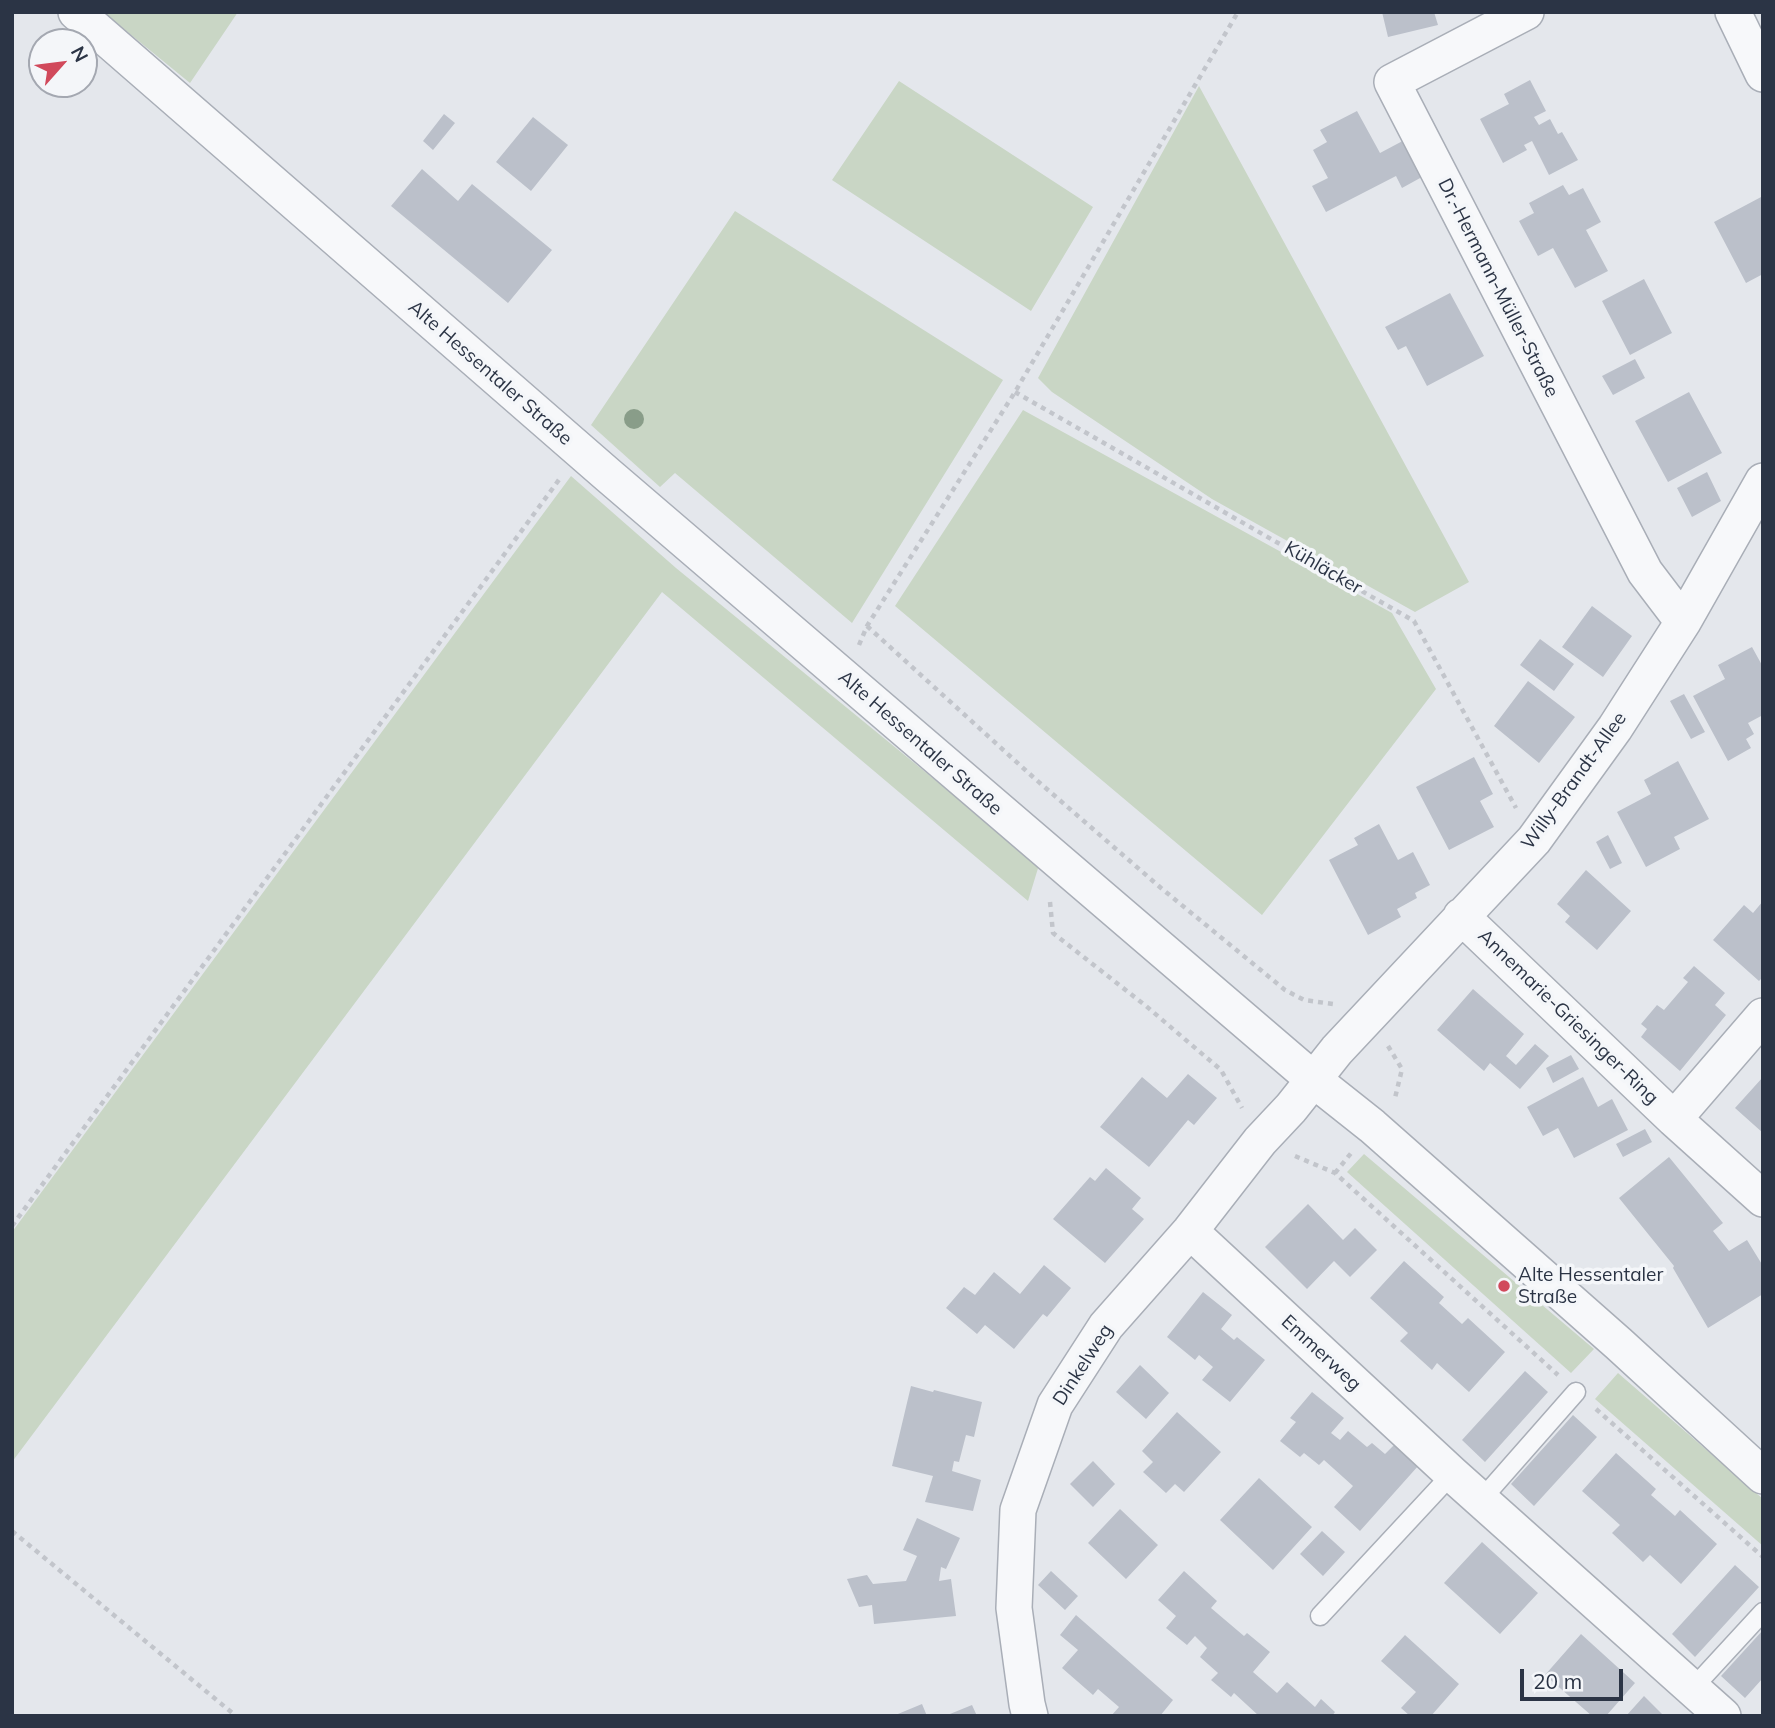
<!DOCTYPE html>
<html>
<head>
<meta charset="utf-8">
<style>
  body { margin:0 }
  #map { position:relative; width:1775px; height:1728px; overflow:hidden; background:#e4e7ec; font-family:Mulish,sans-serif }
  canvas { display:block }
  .frame { position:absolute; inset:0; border:14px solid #2b3445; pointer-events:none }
  .north { position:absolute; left:28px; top:28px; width:70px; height:70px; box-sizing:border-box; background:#f4f6f9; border:2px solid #a4a8b1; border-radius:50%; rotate:62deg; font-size:19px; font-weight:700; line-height:28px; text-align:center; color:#2b3445 }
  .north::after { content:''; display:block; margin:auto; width:24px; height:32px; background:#d1495b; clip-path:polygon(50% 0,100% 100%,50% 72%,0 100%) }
  .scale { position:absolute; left:1520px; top:1669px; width:103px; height:32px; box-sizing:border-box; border:4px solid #2b3445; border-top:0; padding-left:9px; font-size:21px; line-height:24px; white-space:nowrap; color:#2b3445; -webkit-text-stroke:5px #f4f6f9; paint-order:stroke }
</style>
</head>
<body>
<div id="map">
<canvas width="1775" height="1728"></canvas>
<div class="frame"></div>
<div class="north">N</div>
<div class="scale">20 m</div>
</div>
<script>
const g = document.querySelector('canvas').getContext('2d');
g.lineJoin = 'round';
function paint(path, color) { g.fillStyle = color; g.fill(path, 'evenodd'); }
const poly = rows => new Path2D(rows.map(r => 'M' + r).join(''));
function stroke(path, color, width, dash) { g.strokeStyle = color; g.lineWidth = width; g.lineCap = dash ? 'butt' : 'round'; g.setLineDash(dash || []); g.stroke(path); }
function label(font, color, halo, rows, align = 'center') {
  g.font = font + ' Mulish,sans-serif'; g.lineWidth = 7; g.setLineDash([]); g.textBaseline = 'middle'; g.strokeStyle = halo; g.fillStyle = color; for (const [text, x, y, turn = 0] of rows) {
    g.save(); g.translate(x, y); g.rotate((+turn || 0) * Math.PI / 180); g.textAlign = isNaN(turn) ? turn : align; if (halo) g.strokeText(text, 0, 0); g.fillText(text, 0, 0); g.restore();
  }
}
paint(poly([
  [103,12,238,12,190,83],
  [899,81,1093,207,1031,311,832,180],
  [1199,86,1469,582,1415,612,1212,499,1052,392,1038,378],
  [735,211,1003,380,852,623,675,473,660,487,591,425],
  [1023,410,1392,613,1436,689,1262,915,895,606],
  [571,476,676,568,1039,865,1028,901,662,592,12,1462,12,1232],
  [1364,1154,1594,1349,1571,1373,1347,1172],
  [1618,1373,1763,1499,1763,1546,1595,1399]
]), '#c9d6c5');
paint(poly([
  [1382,12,1434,12,1438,25,1388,37],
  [1530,80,1546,111,1534,117,1539,125,1550,119,1558,134,1562,132,1578,160,1549,175,1532,141,1524,145,1527,150,1503,163,1480,119,1509,104,1504,94],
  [1357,111,1380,153,1412,136,1431,172,1402,188,1396,176,1326,212,1312,186,1328,178,1313,150,1327,142,1320,130],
  [444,114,455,123,433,150,423,141],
  [533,117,568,145,531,191,496,162],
  [422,169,458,201,472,184,552,250,508,303,391,206],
  [1563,185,1569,195,1583,188,1601,222,1586,230,1608,271,1575,288,1553,248,1538,256,1519,221,1534,213,1529,203],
  [1763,196,1763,274,1746,283,1714,222],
  [1644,279,1672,333,1630,355,1602,301],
  [1450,293,1484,356,1427,386,1406,346,1398,350,1385,327],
  [1635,359,1645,378,1613,395,1602,376],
  [1689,392,1722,453,1668,482,1635,421],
  [1707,472,1721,501,1692,517,1677,488],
  [1592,606,1632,636,1603,677,1562,647],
  [1540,639,1574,664,1554,691,1520,665],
  [1752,647,1763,667,1763,715,1748,723,1754,734,1746,739,1751,748,1728,761,1693,696,1725,679,1718,665],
  [1528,681,1575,717,1539,763,1494,726],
  [1684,694,1705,732,1691,739,1670,701],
  [1474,757,1493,794,1480,801,1494,827,1449,850,1416,787],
  [1678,761,1709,819,1674,837,1680,849,1646,867,1617,812,1651,794,1644,780],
  [1379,824,1398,860,1413,852,1430,885,1415,893,1417,898,1397,909,1401,917,1368,935,1329,860,1358,845,1354,838],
  [1608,835,1622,863,1610,869,1596,842],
  [1586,870,1631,911,1597,950,1565,922,1570,916,1557,904],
  [1763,901,1763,977,1759,981,1713,940,1744,905,1753,913],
  [1694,966,1725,993,1715,1005,1726,1015,1680,1071,1641,1037,1647,1029,1641,1024,1657,1005,1664,1010,1688,982,1683,978],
  [1473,989,1524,1034,1506,1056,1516,1065,1535,1044,1549,1056,1520,1089,1490,1063,1484,1071,1437,1030],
  [1571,1055,1579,1069,1553,1083,1546,1068],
  [1188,1074,1217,1098,1194,1125,1188,1120,1149,1167,1100,1127,1142,1077,1167,1098],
  [1583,1077,1598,1107,1612,1099,1628,1130,1574,1158,1558,1128,1543,1136,1527,1107],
  [1763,1077,1763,1133,1735,1108],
  [1645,1129,1652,1142,1623,1157,1616,1144],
  [1669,1157,1723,1223,1713,1231,1729,1251,1747,1240,1763,1266,1763,1294,1708,1328,1673,1268,1674,1266,1619,1198],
  [1106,1168,1141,1198,1132,1209,1144,1219,1105,1263,1053,1219,1090,1177,1095,1181],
  [1308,1204,1343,1240,1355,1228,1377,1250,1350,1277,1334,1261,1307,1289,1265,1247],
  [1404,1261,1444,1297,1439,1303,1462,1324,1468,1318,1505,1352,1469,1392,1437,1363,1432,1370,1400,1341,1408,1333,1370,1298],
  [1044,1265,1071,1288,1047,1317,1043,1314,1014,1349,985,1325,977,1334,946,1308,964,1287,975,1295,994,1272,1020,1294],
  [1203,1292,1232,1315,1221,1329,1234,1340,1237,1337,1265,1360,1230,1402,1202,1380,1213,1367,1199,1355,1195,1360,1167,1337],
  [1140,1365,1169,1393,1146,1419,1116,1392],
  [1525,1371,1548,1392,1485,1462,1462,1440],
  [911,1386,933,1392,934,1390,982,1402,974,1437,966,1435,959,1462,954,1461,952,1471,981,1480,973,1511,925,1502,933,1476,892,1466],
  [1312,1392,1344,1418,1331,1433,1340,1440,1348,1431,1367,1447,1372,1443,1385,1454,1396,1443,1419,1465,1360,1531,1334,1507,1353,1486,1324,1460,1319,1465,1304,1453,1300,1457,1280,1441,1296,1422,1290,1418],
  [1177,1412,1221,1452,1184,1492,1175,1484,1166,1493,1143,1472,1153,1462,1142,1451],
  [1573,1415,1597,1437,1534,1506,1511,1484],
  [1616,1453,1656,1489,1651,1495,1675,1516,1680,1510,1717,1544,1681,1584,1650,1555,1643,1562,1612,1533,1620,1525,1582,1491],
  [1093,1461,1115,1484,1093,1507,1070,1484],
  [1259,1478,1312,1527,1273,1570,1220,1520],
  [1120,1509,1158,1545,1126,1579,1088,1543],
  [917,1518,960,1538,946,1569,941,1567,939,1581,951,1579,956,1616,874,1624,872,1605,859,1607,847,1579,867,1575,873,1584,906,1581,917,1556,903,1550],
  [1322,1531,1345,1552,1323,1576,1300,1554],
  [1482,1542,1538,1593,1500,1634,1444,1583],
  [1735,1565,1759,1587,1695,1657,1672,1634],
  [1051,1571,1078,1596,1065,1610,1038,1585],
  [1184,1571,1217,1601,1211,1608,1244,1636,1247,1633,1270,1652,1253,1672,1277,1693,1287,1682,1315,1707,1321,1699,1335,1712,1332,1716,1259,1716,1234,1693,1231,1697,1211,1680,1218,1673,1200,1657,1207,1648,1195,1636,1187,1645,1166,1628,1176,1616,1158,1600],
  [1076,1615,1173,1700,1160,1716,1111,1716,1119,1707,1098,1689,1093,1695,1062,1668,1078,1650,1060,1635],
  [1763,1630,1763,1678,1745,1698,1721,1676],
  [1581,1634,1635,1683,1606,1716,1592,1716,1545,1675],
  [1405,1635,1459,1684,1431,1716,1410,1716,1401,1708,1416,1692,1381,1661],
  [1644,1696,1664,1716,1626,1716],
  [922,1704,927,1716,893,1716],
  [972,1705,977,1716,945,1716]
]), '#bbc0ca');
const service = poly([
  [1481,1500,1576,1392],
  [1320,1616,1452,1474],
  [1693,1688,1763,1612]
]);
const minor = poly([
  [76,12,608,475,1314,1080,1372,1126,1619,1344,1763,1476],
  [1526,12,1392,82,1645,572,1683,622],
  [1733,12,1763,74],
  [1461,916,1674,1119,1763,1199],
  [1674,1119,1763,1016],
  [1190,1231,1452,1474,1723,1716],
  [1030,1716,1027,1704,1014,1608,1018,1510,1055,1405,1106,1326,1190,1231,1260,1141,1291,1108,1337,1050,1534,840,1615,728,1683,622,1763,481]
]);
stroke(service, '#a9aeb7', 21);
stroke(minor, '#a9aeb7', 38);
stroke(poly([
  [1015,392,1414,621,1516,808],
  [867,626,1033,777,1161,888,1285,990,1304,1000,1333,1004],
  [859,645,867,626,1015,392,1238,12],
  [1050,902,1053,933,1146,1006,1221,1070,1242,1108],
  [1388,1046,1402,1069,1395,1098],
  [1295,1156,1335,1173,1558,1375],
  [1335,1173,1352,1152],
  [12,1226,561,477],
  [1596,1409,1763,1557],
  [12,1531,236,1716]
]), '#c2c5cb', 4.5, [5, 5]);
stroke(service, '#f7f8fa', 18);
stroke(minor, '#f7f8fa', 35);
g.fillStyle = '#899d89';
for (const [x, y] of [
  [634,419]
]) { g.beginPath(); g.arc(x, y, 10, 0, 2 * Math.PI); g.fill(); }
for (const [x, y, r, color] of [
  [1504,1286,7,"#d1495b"]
]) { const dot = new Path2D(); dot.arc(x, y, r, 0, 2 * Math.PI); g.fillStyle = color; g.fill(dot); stroke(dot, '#f4f6f9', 2.5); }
label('19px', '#2b3445', '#f4f6f9', [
  ["Dr.-Hermann-Müller-Straße",1498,288,63],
  ["Alte Hessentaler Straße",490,373,41],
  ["Kühläcker",1323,568,30],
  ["Alte Hessentaler Straße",920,743,41],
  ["Willy-Brandt-Allee",1574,781,-54],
  ["Annemarie-Griesinger-Ring",1568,1017,44],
  ["Emmerweg",1321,1353,43],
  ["Dinkelweg",1083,1365,-57]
]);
label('19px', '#2b3445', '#f4f6f9', [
  ["Alte Hessentaler",1518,1275],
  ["Straße",1518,1297]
], 'left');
</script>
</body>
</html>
